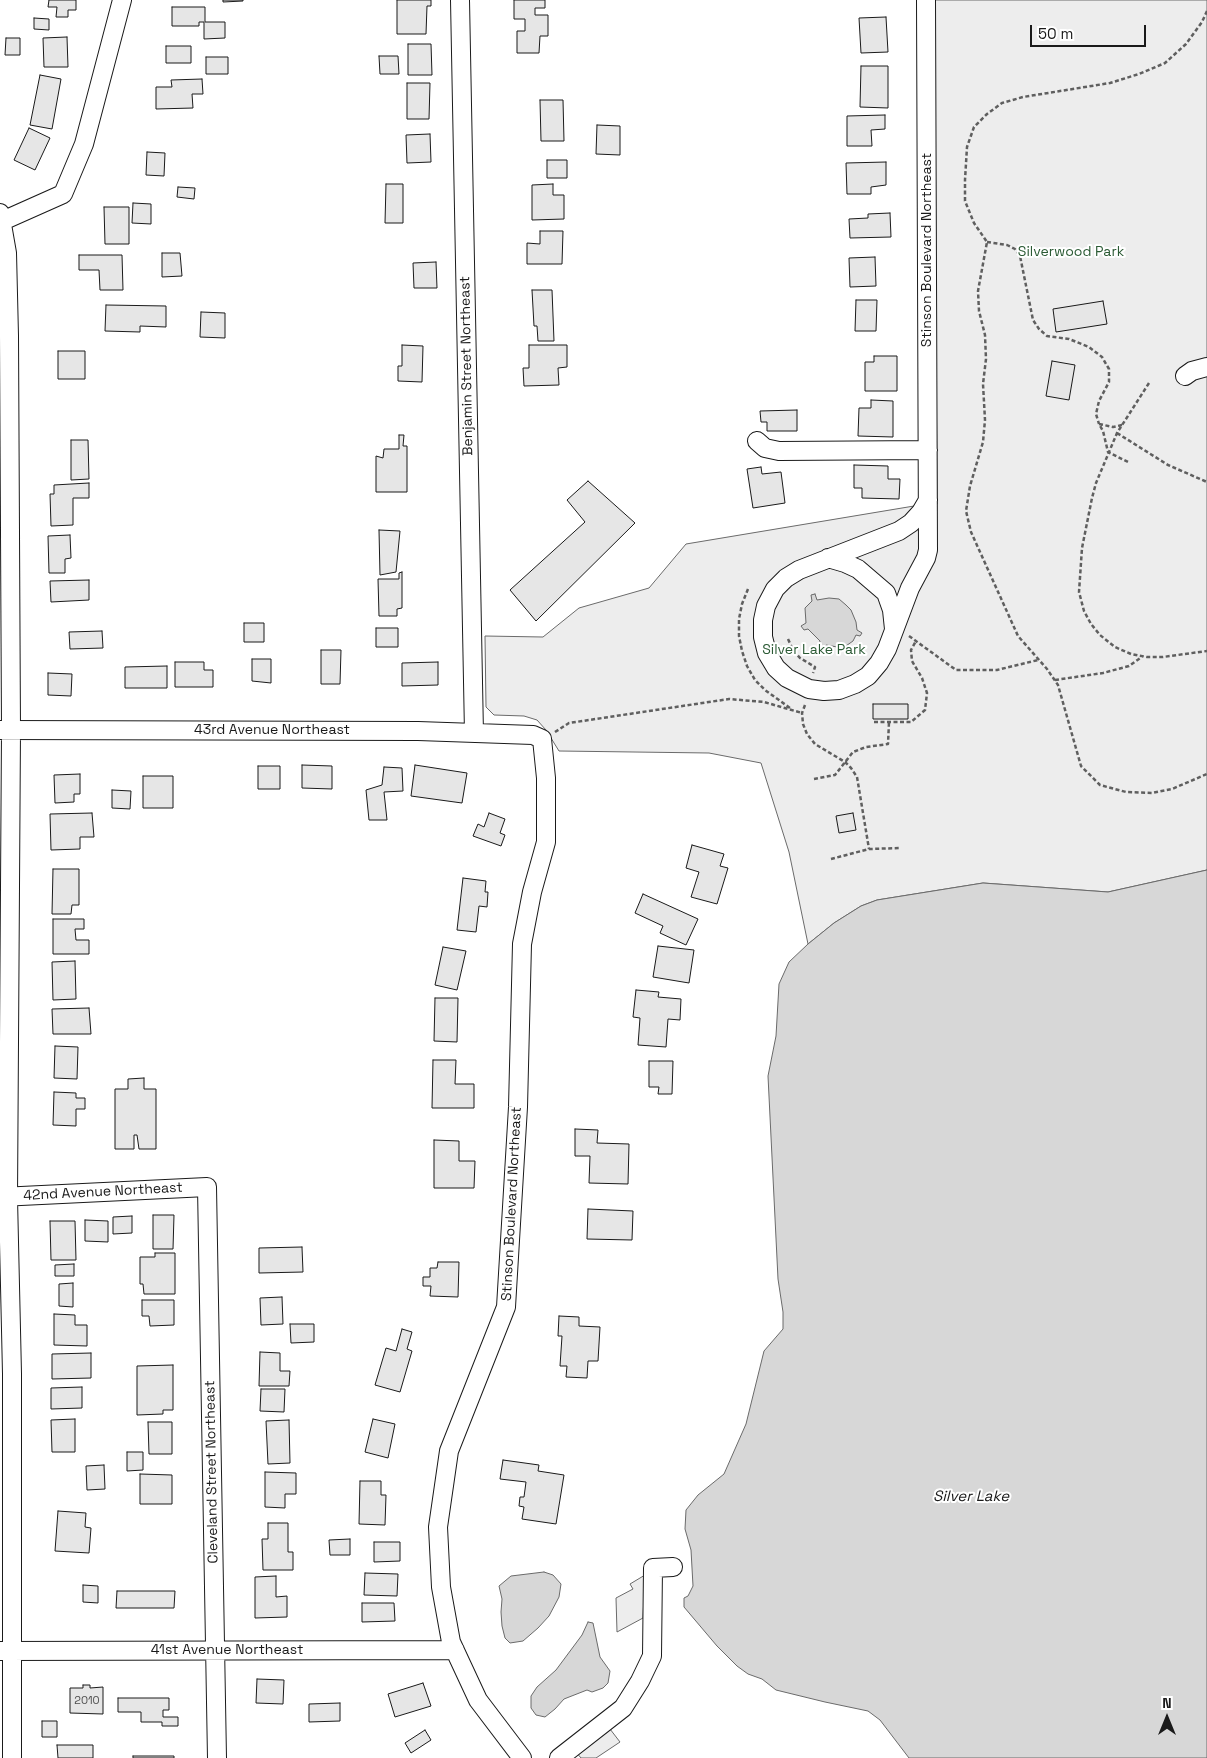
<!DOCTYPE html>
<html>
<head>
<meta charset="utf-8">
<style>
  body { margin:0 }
  #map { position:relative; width:1207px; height:1758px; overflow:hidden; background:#fff; font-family:"Space Grotesk",sans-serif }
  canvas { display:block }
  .north { position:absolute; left:1142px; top:1693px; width:50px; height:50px; -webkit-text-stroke:4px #fff; paint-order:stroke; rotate:0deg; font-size:14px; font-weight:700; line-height:20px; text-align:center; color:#1a1a1a }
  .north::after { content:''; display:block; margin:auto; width:18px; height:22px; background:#1a1a1a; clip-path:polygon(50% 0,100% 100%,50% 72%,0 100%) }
  .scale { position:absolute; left:1030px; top:25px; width:116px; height:22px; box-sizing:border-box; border:2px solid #1a1a1a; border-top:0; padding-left:6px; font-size:15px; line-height:18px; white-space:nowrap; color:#1a1a1a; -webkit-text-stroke:4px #fff; paint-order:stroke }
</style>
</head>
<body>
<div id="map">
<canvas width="1207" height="1758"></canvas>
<div class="north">N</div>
<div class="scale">50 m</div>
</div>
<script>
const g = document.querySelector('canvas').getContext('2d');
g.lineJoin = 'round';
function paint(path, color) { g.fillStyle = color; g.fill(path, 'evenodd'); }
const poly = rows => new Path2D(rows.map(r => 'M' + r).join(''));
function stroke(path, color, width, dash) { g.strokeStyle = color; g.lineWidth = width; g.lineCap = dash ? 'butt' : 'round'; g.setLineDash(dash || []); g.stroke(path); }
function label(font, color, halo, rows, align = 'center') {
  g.font = font + ' "Space Grotesk",sans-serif'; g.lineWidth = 4; g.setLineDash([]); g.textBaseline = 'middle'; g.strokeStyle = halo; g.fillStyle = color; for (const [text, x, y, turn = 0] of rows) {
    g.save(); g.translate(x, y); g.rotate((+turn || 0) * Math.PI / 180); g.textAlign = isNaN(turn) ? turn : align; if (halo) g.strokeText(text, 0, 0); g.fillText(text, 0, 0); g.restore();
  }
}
const built = poly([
  [934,0,1207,0,1207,870,1108,892,983,883,877,900,861,906,834,923,808,944,789,852,761,763,709,753,559,751,546,730,537,720,524,716,494,715,486,707,485,636,543,637,579,608,649,588,686,544,914,506,937,504,934,0],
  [645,1575,643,1618,617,1632,616,1598,633,1589,630,1584,645,1575],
  [610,1729,620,1742,596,1758,581,1758,576,1752,610,1729]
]);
paint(built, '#ededed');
stroke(built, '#6a6a6a', 1);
const water = poly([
  [815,594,817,600,829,598,839,599,846,605,851,610,856,622,857,630,862,633,860,636,856,635,853,641,843,648,826,645,824,649,819,649,820,641,808,629,804,630,801,626,806,623,805,608,812,601,811,595,815,594],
  [1207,870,1207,1758,909,1758,880,1720,868,1711,825,1702,776,1690,762,1679,748,1674,737,1666,717,1646,684,1607,684,1598,688,1596,693,1586,691,1550,685,1529,686,1510,698,1495,724,1474,746,1424,764,1351,783,1329,783,1312,778,1279,768,1076,776,1036,779,984,789,962,808,944,834,923,861,906,877,900,983,883,1108,892,1207,870],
  [544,1572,553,1575,561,1584,559,1597,549,1616,538,1628,523,1641,510,1643,505,1638,502,1626,501,1612,502,1599,499,1586,511,1576,544,1572],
  [588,1622,593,1623,600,1657,610,1671,608,1683,603,1688,592,1692,587,1690,564,1699,555,1709,545,1717,536,1715,531,1708,531,1696,537,1687,556,1670,582,1635,588,1622]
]);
paint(water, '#d7d7d7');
stroke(water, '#6a6a6a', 1);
const building = poly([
  [49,0,76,0,76,10,68,10,68,17,56,17,57,7,48,7,49,0],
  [223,0,243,0,243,1,223,2,223,0],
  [397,0,431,0,431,6,427,6,426,34,397,34,397,0],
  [514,0,545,0,545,8,535,8,535,15,548,15,548,36,540,36,539,53,517,53,517,31,525,31,525,19,514,19,514,0],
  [172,7,205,7,205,22,225,22,225,38,204,39,204,22,199,22,199,26,172,26,172,7],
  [886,17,888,52,861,53,859,18,886,17],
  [34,18,49,19,49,30,34,29,34,18],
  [67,37,68,67,44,67,43,38,67,37],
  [6,38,20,38,20,55,5,55,6,38],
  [408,44,431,44,432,75,408,75,408,44],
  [166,46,191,46,191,63,166,63,166,46],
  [379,56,398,56,399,74,380,74,379,56],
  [206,57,228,57,228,74,206,74,206,57],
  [861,66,888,66,888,108,860,107,861,66],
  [40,75,61,79,52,129,30,125,40,75],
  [202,79,203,94,192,94,193,108,156,109,156,87,172,87,171,80,202,79],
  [407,83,430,83,429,119,407,119,407,83],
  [540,100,563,100,564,141,541,141,540,100],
  [885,115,885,129,871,130,872,146,847,146,847,116,885,115],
  [597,125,620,126,620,155,596,154,597,125],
  [29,128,50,138,35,170,14,160,29,128],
  [430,134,431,162,407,163,406,135,430,134],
  [147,152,165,153,164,176,146,175,147,152],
  [547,160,567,160,567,178,547,178,547,160],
  [886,162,886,185,871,187,871,194,847,194,846,163,886,162],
  [386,184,403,184,403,223,385,223,386,184],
  [553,184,553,195,564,195,564,219,532,220,532,185,553,184],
  [178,187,195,188,194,199,177,197,178,187],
  [133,203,151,204,151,224,132,223,133,203],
  [104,207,129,207,129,244,105,244,104,207],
  [890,213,891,237,850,238,849,219,868,218,868,214,890,213],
  [540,231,563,231,562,264,527,264,527,243,540,244,540,231],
  [162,253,180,253,182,276,162,277,162,253],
  [79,255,122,255,123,290,100,290,99,270,79,270,79,255],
  [875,257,876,286,850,287,849,258,875,257],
  [436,262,437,288,414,288,413,263,436,262],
  [532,290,552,290,554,341,538,341,537,326,534,326,532,290],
  [856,300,877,300,876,331,855,331,856,300],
  [1103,301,1107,324,1056,332,1053,309,1103,301],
  [106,305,166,306,166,327,140,326,140,332,105,331,106,305],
  [201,312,225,313,225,338,200,337,201,312],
  [402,345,423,346,422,382,398,381,398,366,402,366,402,345],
  [529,345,567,345,567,367,558,368,559,385,524,386,523,368,529,368,529,345],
  [58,351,85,351,85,379,58,379,58,351],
  [874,356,897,356,897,391,865,391,865,362,874,362,874,356],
  [1052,361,1075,365,1069,400,1046,396,1052,361],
  [871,400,893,401,893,437,858,436,859,408,871,408,871,400],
  [797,410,797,431,767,431,767,422,761,422,760,411,797,410],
  [399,435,404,435,403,446,407,446,407,492,376,492,376,456,383,458,384,449,399,449,399,435],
  [71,440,88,440,89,479,71,480,71,440],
  [854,465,888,466,888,479,900,479,899,499,862,498,862,488,854,488,854,465],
  [761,467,762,474,781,472,785,503,753,508,747,469,761,467],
  [588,481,635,523,536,621,510,590,585,522,567,500,588,481],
  [89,483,89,498,73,498,73,525,51,526,50,494,54,494,54,485,89,483],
  [379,530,400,531,396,572,380,575,379,530],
  [70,535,71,558,65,559,65,573,49,573,48,536,70,535],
  [402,572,402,608,397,609,397,616,379,616,378,579,399,579,399,573,402,572],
  [89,580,89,600,51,602,50,581,89,580],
  [244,623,264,623,264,642,244,642,244,623],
  [376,628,398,628,398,647,376,647,376,628],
  [102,631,103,648,70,649,69,632,102,631],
  [321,650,341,650,340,684,321,684,321,650],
  [252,659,271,659,271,683,252,681,252,659],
  [175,662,204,662,204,670,213,670,213,687,175,687,175,662],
  [438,662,438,685,402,686,402,663,438,662],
  [167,666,167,688,125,688,125,667,167,666],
  [48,673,72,674,71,696,48,695,48,673],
  [873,704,908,704,908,719,873,719,873,704],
  [302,765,332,766,332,789,302,788,302,765],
  [415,765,467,773,462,803,411,796,415,765],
  [258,766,280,766,280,789,258,789,258,766],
  [384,767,402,768,403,791,384,792,387,820,369,820,366,790,382,785,384,767],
  [80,774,80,794,74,794,74,802,55,803,54,775,80,774],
  [143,776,173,776,173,808,143,808,143,776],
  [112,790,131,791,130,809,112,808,112,790],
  [92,813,94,837,80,837,80,849,51,850,50,814,92,813],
  [489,813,505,819,500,833,505,835,501,846,473,836,478,824,484,827,489,813],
  [853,813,856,830,839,833,836,816,853,813],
  [692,845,724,854,720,866,728,868,717,904,691,897,699,872,686,868,692,845],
  [53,869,79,869,79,905,72,905,71,914,52,914,53,869],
  [463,878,486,881,485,892,488,892,487,907,479,906,476,932,457,930,463,878],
  [643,894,698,919,686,945,660,933,663,926,635,913,643,894],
  [53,919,84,919,84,929,75,929,76,940,89,940,89,954,53,954,53,919],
  [658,946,694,950,689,983,653,977,658,946],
  [443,947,466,951,457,990,435,985,443,947],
  [75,961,76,999,53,1000,52,962,75,961],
  [636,990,659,992,658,997,681,999,680,1020,668,1019,666,1047,638,1045,640,1018,633,1017,636,990],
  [435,998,458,998,457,1042,434,1041,435,998],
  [89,1008,91,1034,53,1034,52,1009,89,1008],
  [55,1046,78,1047,77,1079,54,1078,55,1046],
  [433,1060,456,1060,455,1084,474,1084,474,1108,432,1108,433,1060],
  [649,1061,673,1061,672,1094,658,1094,659,1087,649,1087,649,1061],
  [144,1078,144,1089,156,1089,156,1149,139,1149,137,1135,134,1135,134,1149,115,1149,115,1089,128,1089,128,1079,144,1078],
  [54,1092,76,1093,76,1098,85,1098,85,1109,76,1109,76,1126,53,1125,54,1092],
  [575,1129,598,1130,597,1143,629,1144,628,1184,589,1183,590,1156,575,1156,575,1129],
  [434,1140,459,1141,459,1161,475,1161,474,1188,434,1188,434,1140],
  [588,1209,633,1211,632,1240,587,1239,588,1209],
  [153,1215,174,1215,173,1249,153,1249,153,1215],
  [132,1216,132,1233,113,1234,113,1217,132,1216],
  [85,1220,108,1221,108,1242,85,1241,85,1220],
  [50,1221,75,1221,76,1260,51,1260,50,1221],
  [302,1247,303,1272,259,1273,259,1248,302,1247],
  [155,1253,175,1253,175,1294,144,1294,143,1284,140,1284,140,1257,155,1257,155,1253],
  [438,1262,459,1262,458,1297,430,1296,431,1286,423,1286,423,1277,430,1277,430,1268,437,1268,438,1262],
  [74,1264,74,1276,55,1276,55,1265,74,1264],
  [73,1283,73,1307,59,1306,59,1284,73,1283],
  [282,1297,283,1324,261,1325,260,1298,282,1297],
  [142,1300,174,1300,174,1325,150,1326,149,1316,142,1316,142,1300],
  [54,1314,75,1315,75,1325,87,1325,87,1346,54,1345,54,1314],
  [559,1316,579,1317,579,1326,600,1327,598,1361,588,1361,587,1378,566,1377,567,1366,560,1366,562,1336,558,1336,559,1316],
  [290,1324,314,1324,314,1342,291,1343,290,1324],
  [402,1329,412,1332,407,1349,412,1351,400,1392,375,1385,386,1348,396,1351,402,1329],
  [260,1352,280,1353,280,1371,290,1371,289,1386,259,1386,260,1352],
  [91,1353,91,1378,52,1379,52,1354,91,1353],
  [173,1365,173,1410,163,1410,163,1414,137,1415,137,1366,173,1365],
  [82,1387,82,1408,51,1409,51,1388,82,1387],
  [261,1389,285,1389,284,1412,260,1411,261,1389],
  [75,1419,75,1452,52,1452,51,1420,75,1419],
  [373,1419,395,1424,388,1458,365,1452,373,1419],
  [289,1420,290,1463,268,1464,266,1421,289,1420],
  [148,1422,172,1422,172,1454,149,1454,148,1422],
  [127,1452,143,1452,143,1470,127,1471,127,1452],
  [503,1460,539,1465,538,1471,564,1475,556,1524,522,1519,524,1507,519,1506,520,1497,524,1497,526,1482,500,1479,503,1460],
  [104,1465,105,1489,87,1490,86,1466,104,1465],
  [265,1472,296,1473,296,1494,285,1494,285,1508,265,1507,265,1472],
  [140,1474,172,1475,172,1504,140,1504,140,1474],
  [360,1481,381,1481,381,1495,386,1495,385,1525,359,1524,360,1481],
  [58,1511,86,1513,85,1527,91,1528,89,1553,55,1551,58,1511],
  [268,1523,288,1523,288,1552,293,1552,293,1570,263,1570,262,1539,268,1539,268,1523],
  [350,1539,350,1555,330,1555,329,1540,350,1539],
  [374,1542,400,1542,400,1561,374,1562,374,1542],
  [365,1573,398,1574,397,1596,364,1595,365,1573],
  [276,1576,276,1597,287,1596,287,1617,255,1618,255,1577,276,1576],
  [83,1585,98,1586,98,1603,83,1602,83,1585],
  [117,1591,175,1591,174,1608,116,1608,117,1591],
  [362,1603,394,1603,395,1621,362,1622,362,1603],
  [257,1679,284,1680,283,1704,256,1703,257,1679],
  [423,1683,431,1706,395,1717,388,1694,423,1683],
  [83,1685,90,1685,90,1688,103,1687,103,1714,70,1713,70,1688,83,1688,83,1685],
  [118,1698,169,1698,169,1710,163,1710,163,1717,178,1717,178,1726,162,1726,162,1722,141,1722,141,1712,118,1712,118,1698],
  [340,1703,340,1721,309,1722,309,1704,340,1703],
  [42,1721,57,1721,57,1737,42,1737,42,1721],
  [425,1730,431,1740,411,1753,405,1743,425,1730],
  [57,1745,93,1745,93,1758,58,1758,57,1745],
  [133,1756,174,1756,174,1758,133,1758,133,1756]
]);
paint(building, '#e6e6e6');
stroke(building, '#1a1a1a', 1);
const minor = poly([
  [460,0,474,733],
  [926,0,928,550,926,558,910,588,887,649,879,663,868,676,855,684,839,690,824,691,809,689,787,678,776,668,767,653,763,637,763,620,766,606,775,589,786,578,799,570,899,531,911,523,921,512,928,500],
  [0,213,7,253,9,336,11,730,8,1198,12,1374,12,1758],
  [0,222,63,194,84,144,122,0],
  [1185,376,1192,371,1207,367],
  [757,441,765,448,779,451,928,450],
  [828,558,845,563,858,569,886,593,892,610,894,629],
  [0,730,418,731,533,735,542,739,546,778,546,842,532,892,522,944,518,1107,506,1307,449,1451,438,1527,441,1587,451,1642,478,1700,522,1758],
  [0,1197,207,1187,217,1758],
  [1,1651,455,1650],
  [559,1758,623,1708,640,1681,652,1656,653,1568,673,1567]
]);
stroke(minor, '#1a1a1a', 20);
stroke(poly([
  [1207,11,1202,22,1186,44,1165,63,1139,74,1110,83,1023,97,1002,103,987,114,974,127,967,147,965,180,965,201,974,223,987,242,978,291,979,311,985,335,986,359,983,384,985,420,983,442,970,486,966,511,971,532,1018,636,1047,669,1058,685,1081,766,1100,785,1126,792,1152,793,1172,789,1207,774],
  [987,242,1007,245,1015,249,1020,256,1033,320,1039,329,1047,336,1069,339,1089,347,1102,357,1109,369,1109,382,1099,401,1096,414,1099,424],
  [1149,383,1117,433,1096,483,1092,498,1082,548,1079,592,1084,611,1091,624,1100,635,1115,647,1131,654,1147,657,1163,657,1207,651],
  [1122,425,1113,427,1099,424,1103,431,1108,452,1130,463],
  [1117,433,1168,465,1207,482],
  [748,589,742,604,739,619,739,636,742,651,747,666,755,680,765,690,790,708],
  [909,636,956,670,997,670,1038,660],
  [788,639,793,650,800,658,815,667,813,673],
  [1055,680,1103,673,1129,666,1143,656],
  [805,705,802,713,803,724,807,734,815,744,845,762,851,768,857,777,869,849],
  [874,722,911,722,925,710,927,693,922,678,912,661,911,650,916,641],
  [555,732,569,723,729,699,764,702,802,713],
  [814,779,835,775,853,752,866,747,888,744,889,722],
  [831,859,869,849,901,848]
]), '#5f5f5f', 2.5, [4, 2.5]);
stroke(minor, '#fff', 18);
label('11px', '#4d4d4d', null, [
  ["2010",87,1701]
]);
label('14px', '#1a1a1a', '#fff', [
  ["Stinson Boulevard Northeast",927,250,-90],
  ["Benjamin Street Northeast",467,366,-91],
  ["43rd Avenue Northeast",272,730],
  ["42nd Avenue Northeast",103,1192,-3],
  ["Stinson Boulevard Northeast",512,1204,-87],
  ["Cleveland Street Northeast",212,1472,-91],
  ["41st Avenue Northeast",227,1650]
]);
label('14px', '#2b5a34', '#fff', [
  ["Silverwood Park",1071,252],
  ["Silver Lake Park",814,650]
]);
label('italic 15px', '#1a1a1a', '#fff', [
  ["Silver Lake",971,1497]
]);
</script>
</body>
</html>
